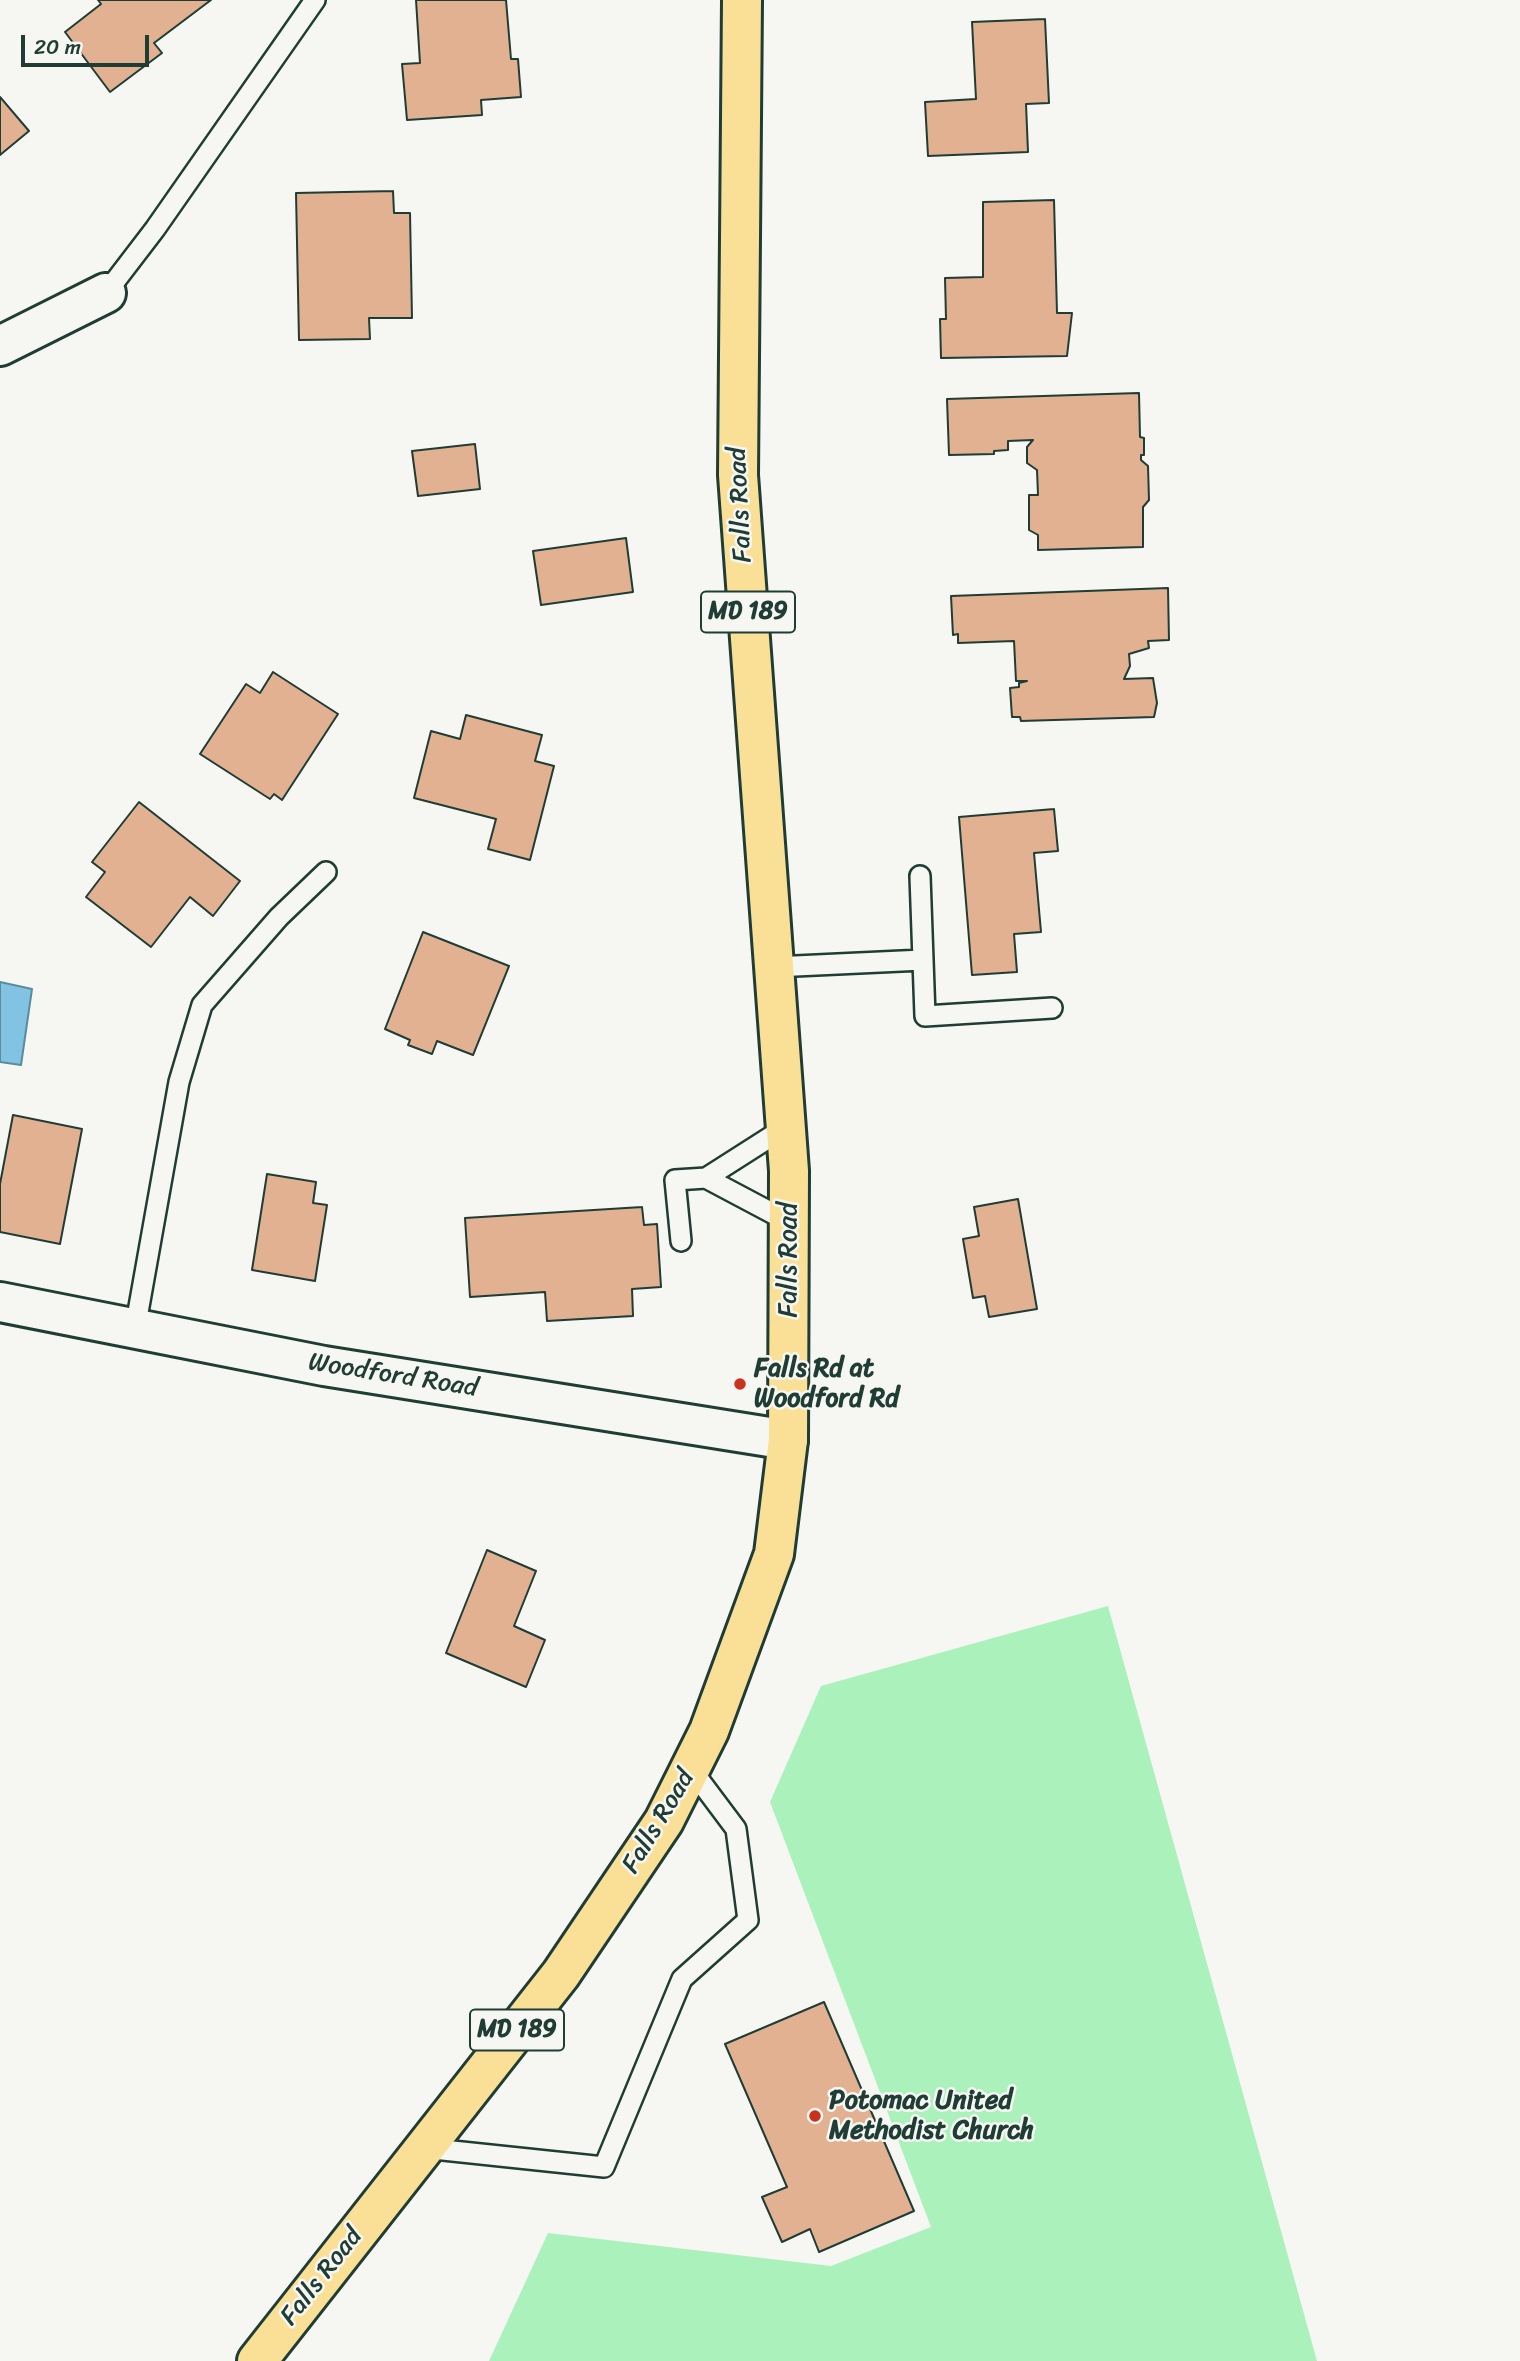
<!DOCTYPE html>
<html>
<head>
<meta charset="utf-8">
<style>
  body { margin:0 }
  #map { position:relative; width:1520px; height:2361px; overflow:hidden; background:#f6f6f2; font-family:Sriracha,sans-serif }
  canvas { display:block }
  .scale { position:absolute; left:21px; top:35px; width:128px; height:32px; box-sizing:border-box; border:4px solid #1f3d34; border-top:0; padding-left:9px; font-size:21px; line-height:24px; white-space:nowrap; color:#1f3d34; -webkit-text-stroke:5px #f6f6f2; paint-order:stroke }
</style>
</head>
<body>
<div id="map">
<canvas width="1520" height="2361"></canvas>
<div class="scale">20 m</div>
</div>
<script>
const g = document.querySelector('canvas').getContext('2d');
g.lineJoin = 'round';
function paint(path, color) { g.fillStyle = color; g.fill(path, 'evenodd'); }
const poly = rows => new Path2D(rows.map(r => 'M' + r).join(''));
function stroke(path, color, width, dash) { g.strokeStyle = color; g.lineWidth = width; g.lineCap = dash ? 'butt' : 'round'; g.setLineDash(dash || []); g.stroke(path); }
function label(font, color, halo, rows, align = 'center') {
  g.font = font + ' Sriracha,sans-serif'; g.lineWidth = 5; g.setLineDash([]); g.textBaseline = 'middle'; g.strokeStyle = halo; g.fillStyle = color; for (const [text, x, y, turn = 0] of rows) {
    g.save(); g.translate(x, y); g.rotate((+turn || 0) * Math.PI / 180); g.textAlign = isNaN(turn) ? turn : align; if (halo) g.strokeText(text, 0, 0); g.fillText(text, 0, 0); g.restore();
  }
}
paint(poly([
  [1108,1606,1317,2361,489,2361,548,2233,831,2266,931,2227,770,1802,821,1686]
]), '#abf1bc');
const water = poly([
  [0,982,32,989,21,1065,0,1062,0,982]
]);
paint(water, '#82c2e2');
stroke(water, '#5a8d9c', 2);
const building = poly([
  [98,0,211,0,154,43,162,53,110,92,65,32,101,4,98,0],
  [416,0,506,0,511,59,518,59,521,97,481,100,482,115,407,120,402,64,420,63,416,0],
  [1045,19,1049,103,1026,104,1028,152,928,156,925,102,976,99,972,22,1045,19],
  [0,97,29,131,0,155,0,97],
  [393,191,394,213,410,213,412,318,369,318,370,339,299,340,296,193,393,191],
  [1054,200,1057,313,1072,313,1067,356,941,358,940,319,946,319,945,278,983,277,983,202,1054,200],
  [1139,393,1140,437,1144,438,1144,455,1141,455,1141,460,1148,466,1149,500,1143,507,1143,547,1038,550,1038,535,1029,530,1029,495,1038,495,1037,470,1027,463,1027,447,1033,440,1008,441,1008,450,994,451,994,454,949,455,947,399,1139,393],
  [475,444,480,489,418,496,412,451,475,444],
  [626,538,633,592,541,605,533,551,626,538],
  [1168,588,1169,640,1148,641,1149,648,1129,654,1130,666,1124,679,1153,678,1157,703,1154,717,1021,721,1020,717,1012,717,1010,688,1019,687,1019,683,1027,681,1016,681,1014,641,958,643,958,634,953,635,951,596,1168,588],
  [273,672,338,714,282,800,274,794,270,799,200,754,246,684,260,693,273,672],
  [466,715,542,735,535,761,554,766,530,860,488,849,496,819,414,798,431,731,460,739,466,715],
  [139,802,240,881,213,916,190,897,151,947,86,897,105,872,92,862,139,802],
  [1054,809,1058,851,1034,853,1041,932,1014,934,1017,972,972,975,959,817,1054,809],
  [423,932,509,966,473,1055,437,1041,432,1054,408,1045,410,1040,385,1029,423,932],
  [13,1115,82,1129,60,1244,0,1232,0,1184,13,1115],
  [267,1174,316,1182,313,1203,327,1205,315,1281,252,1270,267,1174],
  [1018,1199,1037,1309,989,1317,985,1296,973,1298,963,1239,979,1236,974,1207,1018,1199],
  [642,1207,644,1225,657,1224,661,1287,632,1289,633,1316,547,1321,545,1292,470,1297,465,1218,642,1207],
  [487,1550,536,1571,514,1626,545,1640,526,1687,446,1653,487,1550],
  [824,2002,914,2211,819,2252,810,2229,782,2242,762,2197,787,2187,725,2044,824,2002]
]);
paint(building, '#e1b192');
stroke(building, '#1f3d34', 2);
const lane = poly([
  [106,293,155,229,315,0],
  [920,876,925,1016,1052,1008],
  [774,967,923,960],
  [706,1178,789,1222],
  [681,1241,675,1180,706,1178,786,1127],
  [135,1329,179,1082,202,1005,279,917,326,872],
  [424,2148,604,2167,682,1979,748,1920,736,1829,691,1769]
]);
const street = poly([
  [0,346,106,293],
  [0,1302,324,1366,788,1440]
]);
const primary = poly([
  [257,2361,561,1974,664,1821,709,1731,774,1554,788,1440,789,1171,738,475,742,0]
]);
stroke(lane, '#1f3d34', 24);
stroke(street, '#1f3d34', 44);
stroke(primary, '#1f3d34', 44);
stroke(lane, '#f6f6f2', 19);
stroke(street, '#f6f6f2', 38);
stroke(primary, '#fadf96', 38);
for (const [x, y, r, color] of [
  [740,1384,7,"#c8321e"],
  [815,2116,7,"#c8321e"]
]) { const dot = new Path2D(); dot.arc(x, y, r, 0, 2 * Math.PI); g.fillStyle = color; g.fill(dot); stroke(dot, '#f6f6f2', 2.5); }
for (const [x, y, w] of [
  [748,612,94],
  [517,2030,94]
]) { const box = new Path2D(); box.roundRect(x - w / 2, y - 20.5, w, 41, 5); g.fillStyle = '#f6f6f2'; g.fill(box); stroke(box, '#1f3d34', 2); }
label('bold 24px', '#1f3d34', null, [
  ["MD 189",748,612],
  ["MD 189",517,2030]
]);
label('26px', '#1f3d34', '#f6f6f2', [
  ["Falls Road",741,505,-93],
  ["Falls Road",789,1260,-90],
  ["Woodford Road",393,1376,9],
  ["Falls Road",659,1822,-59],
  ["Falls Road",322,2277,-52]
]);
label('bold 26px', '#1f3d34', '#f6f6f2', [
  ["Falls Rd at",754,1369],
  ["Woodford Rd",754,1399],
  ["Potomac United",829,2101],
  ["Methodist Church",829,2131]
], 'left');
</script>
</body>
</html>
